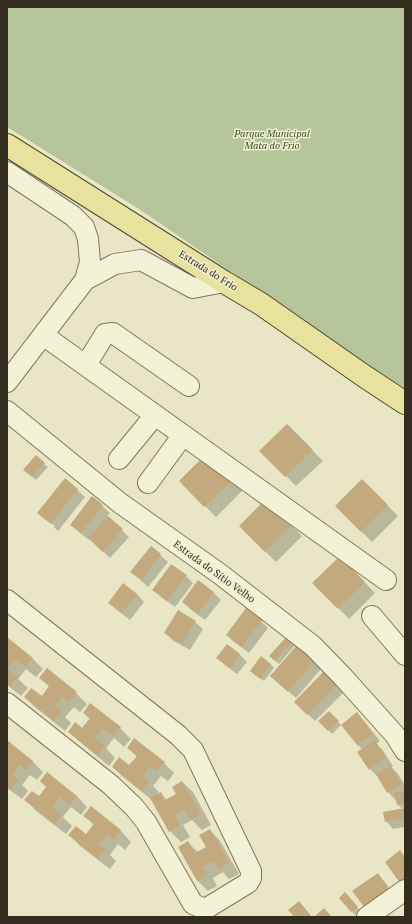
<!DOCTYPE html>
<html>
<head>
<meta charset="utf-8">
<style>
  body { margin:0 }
  #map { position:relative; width:412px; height:924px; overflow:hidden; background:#e8e6c4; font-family:"PT Serif",serif }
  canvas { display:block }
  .frame { position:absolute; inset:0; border:8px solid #332d1f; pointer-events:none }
</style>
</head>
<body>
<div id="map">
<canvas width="412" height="924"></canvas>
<div class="frame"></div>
</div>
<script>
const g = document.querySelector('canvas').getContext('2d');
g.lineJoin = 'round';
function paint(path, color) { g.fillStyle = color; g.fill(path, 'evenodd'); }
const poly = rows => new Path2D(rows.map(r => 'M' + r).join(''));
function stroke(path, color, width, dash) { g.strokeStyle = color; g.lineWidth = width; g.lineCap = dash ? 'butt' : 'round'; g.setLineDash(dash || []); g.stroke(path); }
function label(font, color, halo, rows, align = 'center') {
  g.font = font + ' "PT Serif",serif'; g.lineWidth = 3; g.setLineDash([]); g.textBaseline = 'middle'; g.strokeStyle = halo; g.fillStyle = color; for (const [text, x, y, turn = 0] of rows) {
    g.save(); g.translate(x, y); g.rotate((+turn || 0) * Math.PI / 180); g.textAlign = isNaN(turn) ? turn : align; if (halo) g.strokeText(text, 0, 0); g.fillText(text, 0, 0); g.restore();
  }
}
paint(poly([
  [7,7,405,7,405,388,363,362,139,209,7,127]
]), '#b6c599');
paint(poly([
  [287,425,323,461,296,486,261,451],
  [206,456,242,491,216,517,180,481],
  [44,464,48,467,36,480,28,473],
  [65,479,85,497,58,531,54,527,55,526,45,518,45,520,39,513],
  [362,480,398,516,372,542,336,506],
  [93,498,110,513,107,516,129,537,110,558,90,539,89,540,79,532,72,525],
  [266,501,302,536,276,562,240,526],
  [151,547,168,562,148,587,131,571],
  [340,557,375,593,349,619,314,583],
  [186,576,193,583,175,607,161,597,154,589],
  [199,581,214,593,221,600,205,620,190,609,183,601],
  [123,584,137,594,144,602,130,620,117,610,109,603],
  [178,611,195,622,203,629,190,650,172,640,165,632],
  [261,621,268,628,249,653,234,642,227,635],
  [289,635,297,643,279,664,274,660],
  [7,639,32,658,43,669,36,677,26,669,18,679,28,688,21,696,7,685],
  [239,654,247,662,237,674,225,665,218,658],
  [315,661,322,668,296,698,279,683],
  [271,664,274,668,264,681,254,674],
  [47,670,76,693,87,704,80,712,74,707,65,717,71,723,65,731,36,708,25,697,42,697,50,687,40,678],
  [324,673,344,692,315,721,295,702],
  [329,712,341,725,332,734,320,721],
  [84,713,120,728,131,739,124,747,114,738,106,748,115,758,109,766,80,742,69,732,82,729,90,719],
  [357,714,364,721,380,741,376,744,382,749,393,766,391,767,398,774,405,785,405,807,403,808,403,809,398,805,397,799,395,800,388,792,378,775,377,776,370,769,363,750,358,745],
  [7,741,33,762,43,772,37,780,30,775,22,785,28,791,22,799,7,788],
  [128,747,164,763,174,773,168,781,161,776,153,786,159,792,156,796,161,794,167,800,177,794,182,782,193,792,211,825,202,830,192,820,183,825,190,837,181,842,170,831,152,800,123,777,113,767,130,767,137,757],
  [77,796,87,807,81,815,71,807,63,817,72,826,66,834,36,811,26,800,39,797],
  [91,808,121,831,131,842,125,850,118,844,110,855,116,861,110,869,80,846,70,835,86,835,94,825,85,816],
  [405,809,405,827,393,829,386,821],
  [210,830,220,841,239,874,229,879,223,872,213,878,217,886,208,891,197,880,188,843,198,852,207,847],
  [377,874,385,882,396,898,354,891],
  [349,897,360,911,355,915,340,898]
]), '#0003');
paint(poly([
  [287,424,313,450,285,477,259,451],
  [206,454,232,480,204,507,179,481],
  [36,455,45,463,32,477,23,470],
  [65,478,78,489,51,524,37,513],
  [362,479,388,505,361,532,335,506],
  [92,496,103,505,81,533,70,525],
  [266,499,292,525,265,552,239,526],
  [108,516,123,529,103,552,88,538],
  [151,546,161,554,141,580,130,572],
  [340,556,365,582,338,609,312,583],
  [171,564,187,575,167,601,152,590],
  [198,580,214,592,198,614,182,602],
  [123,583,137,594,122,613,108,603],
  [246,608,262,620,242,647,226,635],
  [178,610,196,621,182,644,164,633],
  [289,634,295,639,275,661,269,656],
  [7,637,33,658,25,667,15,659,8,669,18,677,10,686,7,684],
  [227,644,240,654,230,668,216,658],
  [297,645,315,661,288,692,270,676],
  [261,656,271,664,260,679,250,671],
  [47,668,77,692,69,702,63,697,55,706,62,712,54,721,24,697,31,688,42,696,49,686,39,678],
  [324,671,337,684,307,715,294,702],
  [90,703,121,727,113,737,103,729,95,738,105,746,98,756,68,732,75,722,82,728,90,718,83,713],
  [329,711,339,721,328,731,318,721],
  [357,712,373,733,358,746,341,725],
  [134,738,165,762,157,771,150,766,143,776,149,781,142,791,112,767,119,757,129,765,137,756,127,748],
  [7,740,33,761,26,770,19,765,12,775,18,780,11,789,7,787],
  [375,740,386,758,369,770,357,752],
  [391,766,402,784,387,793,376,774],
  [47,772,77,796,70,805,59,797,52,807,62,815,55,824,24,800,32,791,39,796,46,787,40,781],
  [182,781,201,814,191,820,184,809,174,815,180,826,169,832,150,798,161,792,165,800,176,794,172,787],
  [405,790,405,803,397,805,394,793],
  [91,806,121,830,114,840,107,835,99,844,106,849,98,859,68,835,76,826,86,834,94,824,83,816],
  [405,808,405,818,385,822,383,812],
  [210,829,229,863,218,869,214,861,203,867,207,875,197,881,178,847,188,841,195,853,206,847,199,835],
  [400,850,405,857,405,880,400,883,385,862],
  [378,873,390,891,365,908,352,891],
  [345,892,358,907,351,912,339,898],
  [299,901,312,917,294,917,288,910],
  [324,908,332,917,314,917]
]), '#c3aa7e');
const minor = poly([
  [7,172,73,216,84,227,88,239,90,262,85,280],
  [43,335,386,580],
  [86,365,105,334,113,333,189,386],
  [7,382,85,280,115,264,141,260,193,288,224,282],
  [7,411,120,503,220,574,313,646,344,678,395,735,405,751],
  [119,459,155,415],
  [148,483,183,435],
  [7,600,178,735,193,750,251,871,251,878,248,883,207,908,202,908,193,904,146,822,134,807,111,785,7,703],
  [372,616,405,655],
  [367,917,405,890]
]);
const major = poly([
  [7,145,224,282,261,304,364,376,405,403]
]);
stroke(minor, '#81785c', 22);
stroke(major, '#4f4630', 24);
stroke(minor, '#f4f2d6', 20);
stroke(major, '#e8e29f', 22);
label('italic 10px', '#3b4d27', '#f1efd2', [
  ["Parque Municipal",272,134],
  ["Mata do Frio",272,146]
]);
label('10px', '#332d1f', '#f1efd2', [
  ["Estrada do Frio",208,271,32],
  ["Estrada do Sítio Velho",214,572,36]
]);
</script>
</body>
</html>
